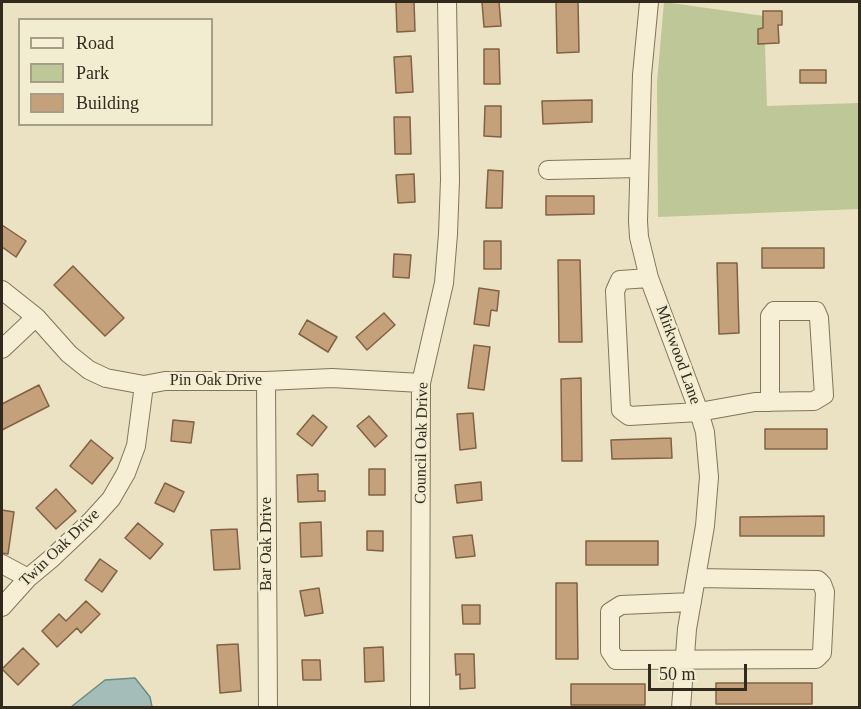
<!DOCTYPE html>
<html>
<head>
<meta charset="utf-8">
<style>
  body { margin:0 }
  #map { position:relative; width:861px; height:709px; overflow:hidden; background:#eae2c2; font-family:Georgia,serif }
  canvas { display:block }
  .frame { position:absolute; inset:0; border:3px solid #332a1e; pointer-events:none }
  .legend { position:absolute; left:18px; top:18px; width:195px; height:108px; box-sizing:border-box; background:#f2ecd1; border:2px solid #a69e89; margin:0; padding:8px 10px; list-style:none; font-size:18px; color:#332a1e }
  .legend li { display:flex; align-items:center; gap:12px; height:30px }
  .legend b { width:30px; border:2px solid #a69e89 }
  .scale { position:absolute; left:648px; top:664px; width:99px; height:27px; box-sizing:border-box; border:3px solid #332a1e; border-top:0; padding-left:8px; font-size:18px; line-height:21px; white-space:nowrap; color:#332a1e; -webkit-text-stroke:4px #f2ecd1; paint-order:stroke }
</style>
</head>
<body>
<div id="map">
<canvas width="861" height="709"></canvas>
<div class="frame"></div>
<ul class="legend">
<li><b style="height:8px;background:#f6efd5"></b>Road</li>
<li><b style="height:16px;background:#bdc797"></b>Park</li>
<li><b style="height:16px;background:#c5a17b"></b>Building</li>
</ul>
<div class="scale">50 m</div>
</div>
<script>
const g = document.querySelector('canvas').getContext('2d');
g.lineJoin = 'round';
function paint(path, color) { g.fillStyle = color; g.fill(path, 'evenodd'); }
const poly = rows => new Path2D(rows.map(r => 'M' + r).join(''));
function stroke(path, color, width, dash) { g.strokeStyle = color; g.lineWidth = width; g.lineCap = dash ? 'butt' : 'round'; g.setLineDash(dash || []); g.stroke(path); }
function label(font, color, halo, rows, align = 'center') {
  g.font = font + ' Georgia,serif'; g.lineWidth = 4.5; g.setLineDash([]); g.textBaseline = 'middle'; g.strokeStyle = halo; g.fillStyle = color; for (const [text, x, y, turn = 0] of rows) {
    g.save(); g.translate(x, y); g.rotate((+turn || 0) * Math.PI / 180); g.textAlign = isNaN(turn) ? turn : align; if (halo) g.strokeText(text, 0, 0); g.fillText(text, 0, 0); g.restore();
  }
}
paint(poly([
  [664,2,764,16,767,106,859,103,859,209,658,217,657,82]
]), '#bdc797');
const water = poly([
  [135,678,150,697,152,707,71,707,105,680,135,678]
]);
paint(water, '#a4bdb8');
stroke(water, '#6c8a86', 1.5);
const building = poly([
  [396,2,414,2,415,31,397,32,396,2],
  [482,2,499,2,501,26,484,27,482,2],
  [556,2,578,2,579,52,557,53,556,2],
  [763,11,782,11,782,25,778,25,779,43,758,44,758,29,763,28,763,11],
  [484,49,499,49,500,84,484,84,484,49],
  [411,56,413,92,396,93,394,57,411,56],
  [800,70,826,70,826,83,800,83,800,70],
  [592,100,592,122,543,124,542,101,592,100],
  [485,106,501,106,501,137,484,136,485,106],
  [394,117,410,117,411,154,395,154,394,117],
  [488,170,503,171,502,208,486,208,488,170],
  [414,174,415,202,398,203,396,175,414,174],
  [546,196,594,196,594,214,546,215,546,196],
  [2,225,26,241,16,257,2,247,2,225],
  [484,241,501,241,501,269,484,269,484,241],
  [762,248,824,248,824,268,762,268,762,248],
  [394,254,411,255,409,278,393,277,394,254],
  [558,260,580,260,582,342,559,342,558,260],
  [717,263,737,263,739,333,719,334,717,263],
  [73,266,124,318,105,336,54,285,73,266],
  [479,288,499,291,497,311,491,310,489,326,474,324,479,288],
  [384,313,395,325,367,350,356,337,384,313],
  [307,320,337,337,328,352,299,334,307,320],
  [474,345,490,347,484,390,468,388,474,345],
  [581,378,582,461,562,461,561,379,581,378],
  [39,385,49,406,2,430,2,404,39,385],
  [473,413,476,448,460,450,457,414,473,413],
  [313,415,327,427,312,446,297,434,313,415],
  [369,416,387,436,375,447,357,426,369,416],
  [173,420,194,422,191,443,171,441,173,420],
  [765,429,827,429,827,449,765,449,765,429],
  [671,438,672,458,612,459,611,440,671,438],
  [91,440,113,458,92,484,70,466,91,440],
  [369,469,385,469,385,495,369,495,369,469],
  [318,474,318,491,325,491,325,501,298,502,297,475,318,474],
  [481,482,482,500,457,503,455,485,481,482],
  [165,483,184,492,174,512,155,503,165,483],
  [56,489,76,511,56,529,36,508,56,489],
  [2,510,14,512,8,554,2,553,2,510],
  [824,516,824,536,740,536,740,517,824,516],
  [321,522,322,556,301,557,300,523,321,522],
  [138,523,163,544,150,559,125,538,138,523],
  [237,529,240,569,214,570,211,530,237,529],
  [367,531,383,531,383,551,367,550,367,531],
  [472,535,475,556,456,558,453,537,472,535],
  [586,541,658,541,658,565,586,565,586,541],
  [100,559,117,571,102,592,85,580,100,559],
  [556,583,577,583,578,659,556,659,556,583],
  [319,588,323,613,305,616,300,591,319,588],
  [86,601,100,614,81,633,77,628,57,647,42,631,59,614,66,621,86,601],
  [462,605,480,605,480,624,463,624,462,605],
  [238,644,241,691,220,693,217,645,238,644],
  [383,647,384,681,365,682,364,648,383,647],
  [23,648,39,664,18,685,2,669,23,648],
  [455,654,474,654,475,688,460,689,460,674,456,675,455,654],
  [302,660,320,660,321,680,303,680,302,660],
  [716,683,812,683,812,704,716,704,716,683],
  [571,684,645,684,645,705,571,705,571,684]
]);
paint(building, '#c5a17b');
stroke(building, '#806143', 1.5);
const minor = poly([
  [649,2,642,75,638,221,639,237,649,278,699,412,705,432,709,477,705,526,687,629,681,708],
  [548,170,639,168],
  [649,278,620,280,615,291,621,410,629,416,699,412,755,402,814,401,824,395,819,318,816,311,774,311,770,316,770,402],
  [2,290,36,317,2,349],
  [36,317,69,354,89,370,106,378,144,385,165,381,266,381,332,378,421,383],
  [266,381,268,708],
  [2,564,28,578],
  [692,602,621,605,610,612,610,651,616,660,816,659,822,653,825,592,822,584,818,580,696,578],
  [2,607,28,578,52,558,91,521,111,499,126,473,136,446,144,385],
  [420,708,421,383,444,283,448,234,450,180,447,2]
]);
stroke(minor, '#82745b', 20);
stroke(minor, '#f6efd5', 18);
label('16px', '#332a1e', '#f2ecd1', [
  ["Mirkwood Lane",678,355,70],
  ["Pin Oak Drive",216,381],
  ["Council Oak Drive",422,443,-89],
  ["Bar Oak Drive",267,544,-90],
  ["Twin Oak Drive",60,548,-44]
]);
</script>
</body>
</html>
